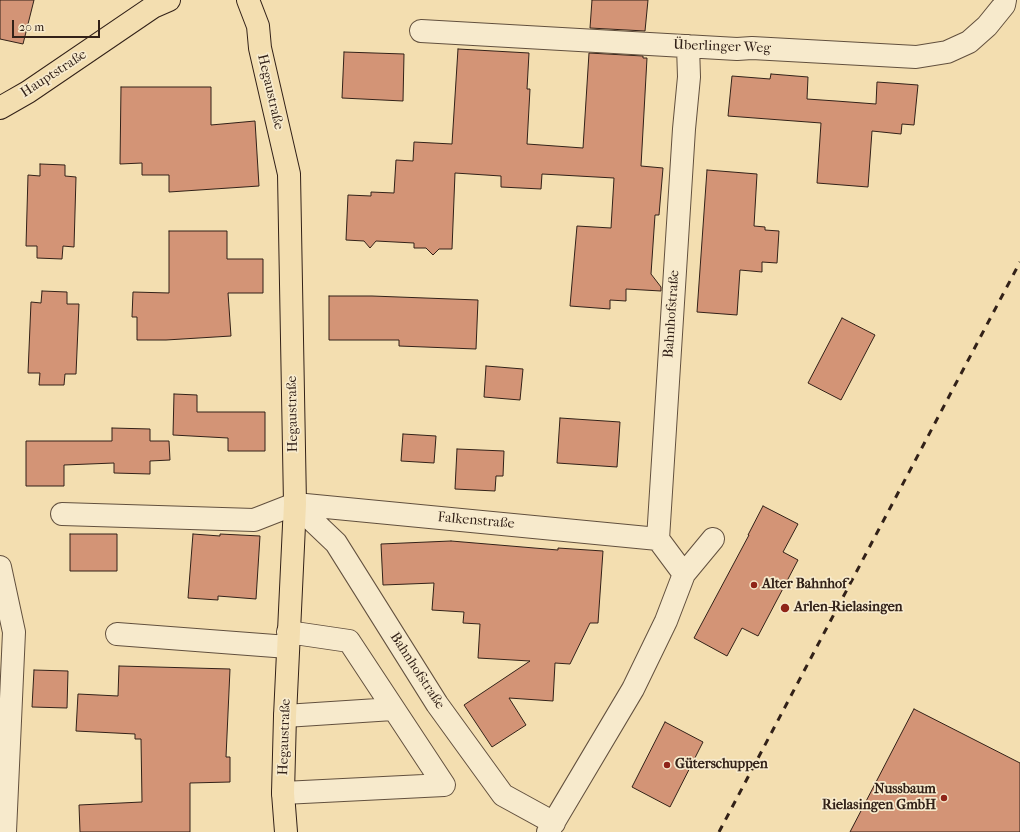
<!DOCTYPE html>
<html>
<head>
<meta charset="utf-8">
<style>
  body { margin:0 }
  #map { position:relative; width:1020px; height:832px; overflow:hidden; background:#f3deb0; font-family:"IM FELL French Canon",serif }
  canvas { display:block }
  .scale { position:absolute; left:12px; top:20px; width:88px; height:18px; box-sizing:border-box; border:2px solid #322118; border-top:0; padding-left:5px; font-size:12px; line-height:14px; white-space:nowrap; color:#322118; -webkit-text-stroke:3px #f7eacc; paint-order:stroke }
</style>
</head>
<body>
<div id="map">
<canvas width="1020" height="832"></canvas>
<div class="scale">20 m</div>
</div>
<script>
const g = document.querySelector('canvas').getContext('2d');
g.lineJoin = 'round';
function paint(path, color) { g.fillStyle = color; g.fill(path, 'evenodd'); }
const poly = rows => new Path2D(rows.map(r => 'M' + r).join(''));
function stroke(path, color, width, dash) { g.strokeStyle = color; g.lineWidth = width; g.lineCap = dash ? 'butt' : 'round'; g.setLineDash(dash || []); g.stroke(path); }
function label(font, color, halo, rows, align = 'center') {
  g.font = font + ' "IM FELL French Canon",serif'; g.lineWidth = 3.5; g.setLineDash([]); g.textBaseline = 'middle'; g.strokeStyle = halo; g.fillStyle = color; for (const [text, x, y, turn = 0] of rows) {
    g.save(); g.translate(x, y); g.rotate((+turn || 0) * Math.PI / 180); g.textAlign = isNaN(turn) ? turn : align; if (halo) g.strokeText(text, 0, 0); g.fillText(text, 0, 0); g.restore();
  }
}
const building = poly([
  [0,0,34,0,23,44,0,39,0,0],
  [592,0,648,0,645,31,590,28,592,0],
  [458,49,529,53,527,89,530,89,527,144,583,148,589,53,643,56,643,58,647,58,641,166,663,168,659,215,655,215,651,274,661,287,661,291,626,289,626,301,610,300,610,309,570,306,577,226,611,228,614,178,542,174,541,189,501,187,501,176,455,173,452,249,439,249,433,255,426,248,414,248,414,243,376,241,370,248,364,241,346,240,348,195,371,196,371,192,394,193,396,160,413,161,414,142,452,144,458,49],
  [344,52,404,54,403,101,342,98,344,52],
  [771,74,808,77,807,99,836,101,876,104,877,82,918,85,914,125,902,124,901,134,872,131,868,187,817,183,821,123,728,116,732,76,770,79,771,74],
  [121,87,211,87,211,125,255,121,259,186,169,192,169,175,142,175,142,163,120,164,121,87],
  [40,164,65,165,65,176,76,177,74,247,63,246,62,259,37,258,37,246,26,246,28,175,40,176,40,164],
  [707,170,757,174,754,226,765,227,765,230,779,231,777,263,762,262,762,272,740,270,737,315,697,312,707,170],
  [169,231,227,231,227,259,263,259,263,293,228,293,231,336,166,340,137,340,137,317,132,317,133,292,169,293,169,231],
  [42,291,67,292,67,304,79,304,76,374,65,374,64,385,39,385,40,373,28,373,31,302,41,303,42,291],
  [329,296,372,296,478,300,476,349,399,346,399,340,329,340,329,296],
  [842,318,875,335,841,400,808,383,842,318],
  [486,366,523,369,520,400,484,397,486,366],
  [174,394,197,395,197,412,265,412,265,451,228,451,228,438,173,435,174,394],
  [560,418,620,422,617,467,557,463,560,418],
  [112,428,150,429,150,441,169,441,170,460,150,461,150,474,114,473,114,463,64,465,64,486,26,486,26,441,112,441,112,428],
  [403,434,436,436,434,463,401,461,403,434],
  [457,449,504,451,503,476,496,476,495,491,455,489,457,449],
  [763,506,798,524,783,552,798,560,758,636,742,628,727,656,694,638,749,535,748,535,763,506],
  [70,534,117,534,117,571,70,571,70,534],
  [193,534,220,536,220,534,260,536,256,599,218,596,218,600,188,598,193,534],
  [451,541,558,550,558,548,603,551,598,623,590,623,570,664,555,663,553,701,509,698,526,725,492,747,464,705,530,661,478,658,480,624,463,623,464,612,432,610,434,583,383,585,381,544,451,541],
  [119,666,230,669,226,757,230,757,230,782,190,783,190,832,80,832,79,805,142,802,141,739,135,739,135,734,76,731,78,694,118,696,119,666],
  [34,670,68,671,67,708,32,707,34,670],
  [914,709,1020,763,1020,832,850,832,914,709],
  [665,722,703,742,670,807,632,787,665,722]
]);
paint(building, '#d39476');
stroke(building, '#322118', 1);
const minor = poly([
  [421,31,737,49,752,48,916,57,947,52,969,42,987,26,1004,5,1005,0],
  [295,504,336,543,437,704,503,795,554,823],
  [62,514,254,520,295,504,658,539],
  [0,567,14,632,5,832],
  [684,574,658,539,684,129,689,77,688,46],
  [117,634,288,647],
  [285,716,393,709],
  [283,793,444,785,349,641,288,632],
  [548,832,633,689,666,621,684,574,713,539]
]);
const major = poly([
  [248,0,258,26,260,48,289,174,295,504,285,716,283,793,286,832],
  [0,108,28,92,153,7,169,0]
]);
stroke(minor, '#62503e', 24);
stroke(major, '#322118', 24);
stroke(minor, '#f7eacc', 22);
stroke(major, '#f3deb0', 22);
stroke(poly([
  [719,832,1020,262]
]), '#322118', 3, [7, 7]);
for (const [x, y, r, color] of [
  [754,585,4,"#8f2418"],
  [785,608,5,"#8f2418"],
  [667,765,4,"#8f2418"],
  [944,798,4,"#8f2418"]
]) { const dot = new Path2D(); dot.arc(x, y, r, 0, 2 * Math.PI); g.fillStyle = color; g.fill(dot); stroke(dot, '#f7eacc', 1.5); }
label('14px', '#322118', '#f7eacc', [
  ["Überlinger Weg",722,47,2],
  ["Hauptstraße",54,74,-33],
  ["Hegaustraße",270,92,77],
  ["Bahnhofstraße",672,314,-86],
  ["Hegaustraße",293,414,-91],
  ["Falkenstraße",476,521,5],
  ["Bahnhofstraße",417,671,57],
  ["Hegaustraße",285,737,-88]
]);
label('bold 14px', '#322118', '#f7eacc', [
  ["Alter Bahnhof",762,585],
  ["Arlen-Rielasingen",794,608],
  ["Güterschuppen",675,765],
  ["Nussbaum",936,790,"right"],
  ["Rielasingen GmbH",936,806,"right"]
], 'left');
</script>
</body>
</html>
